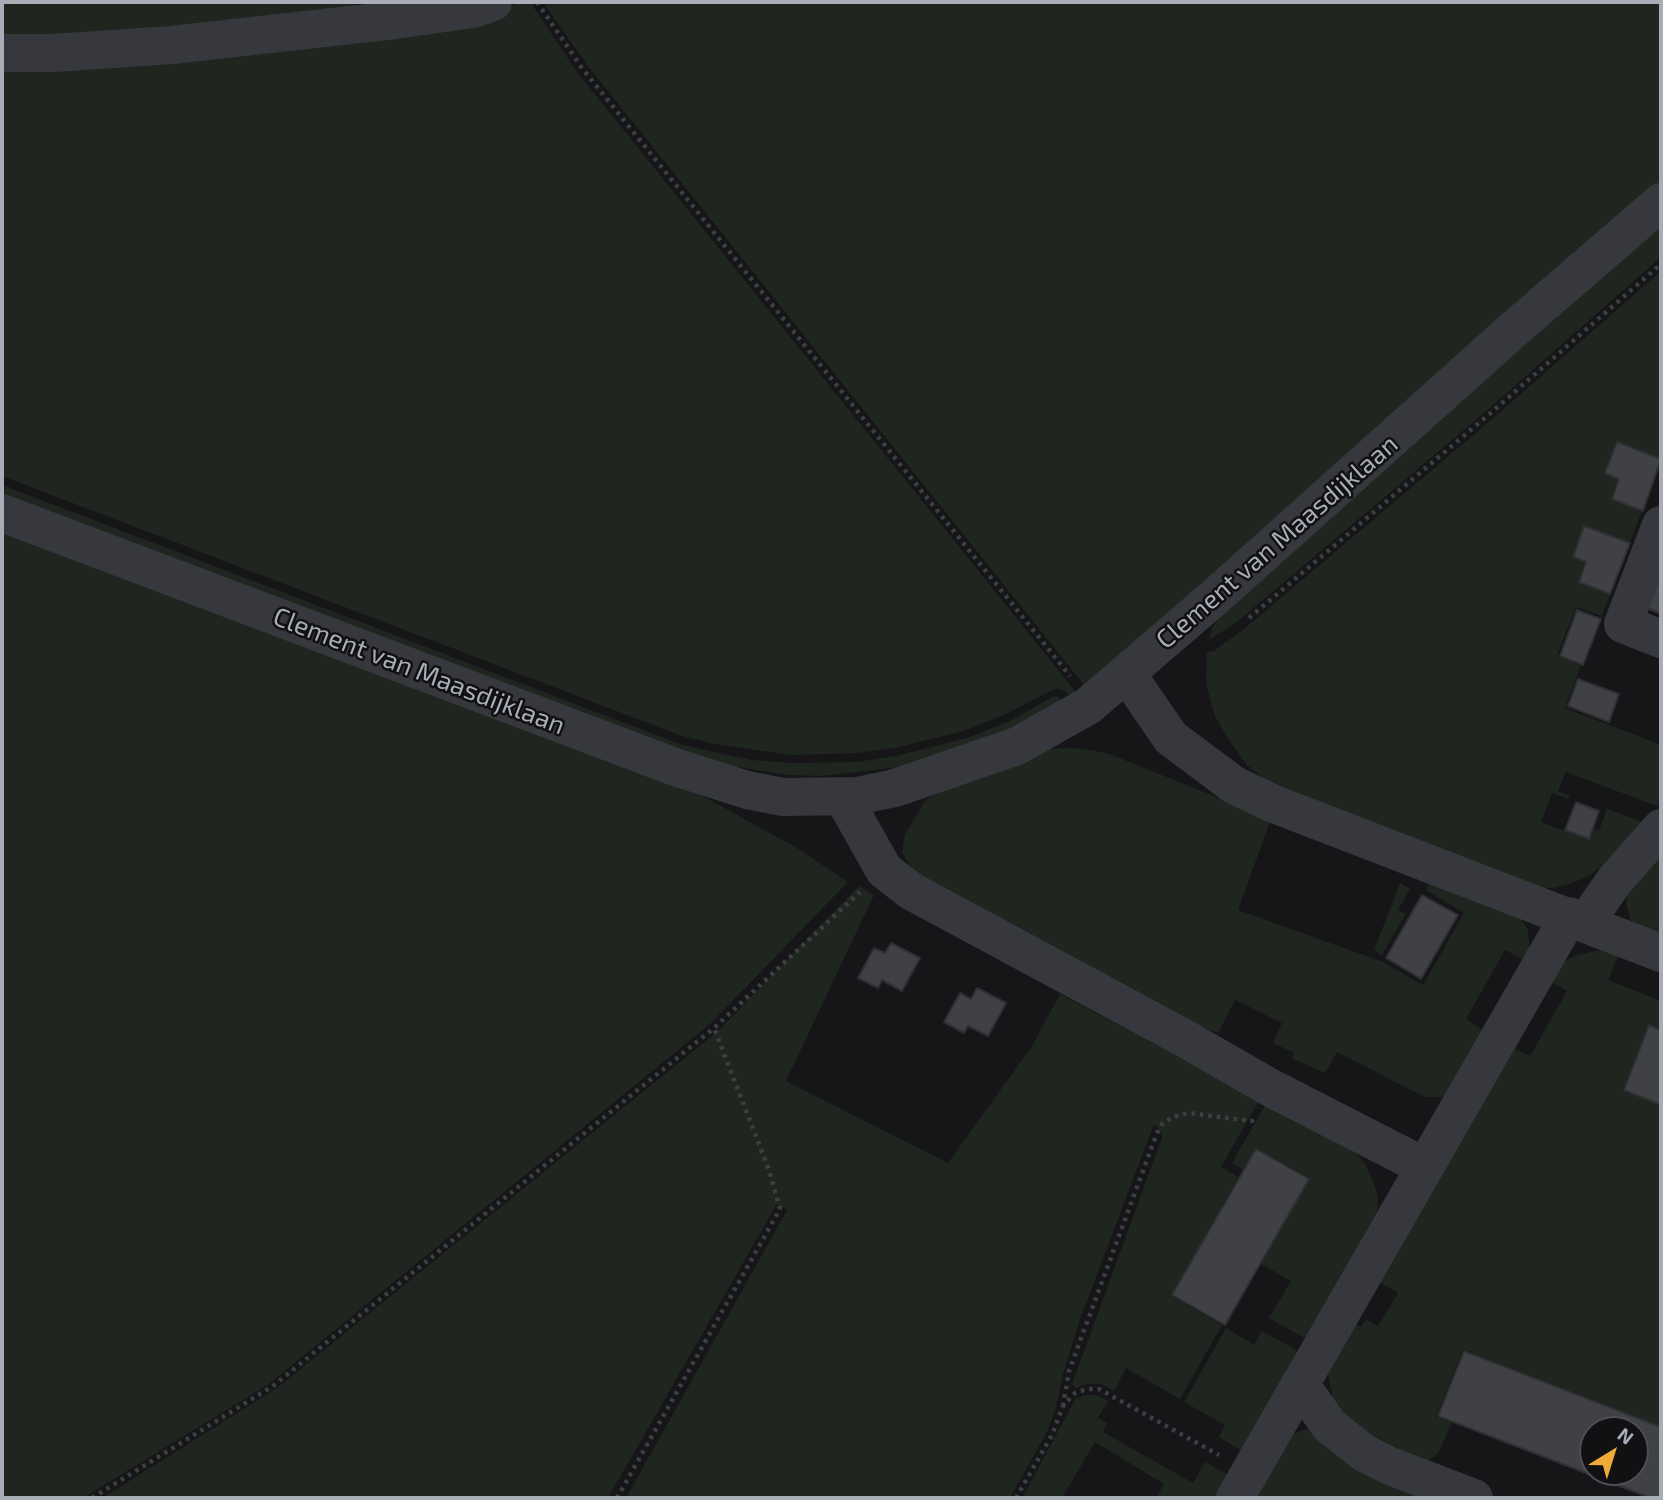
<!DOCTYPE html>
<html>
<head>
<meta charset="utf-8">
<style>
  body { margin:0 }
  #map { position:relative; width:1663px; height:1500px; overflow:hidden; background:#161618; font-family:"Exo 2",sans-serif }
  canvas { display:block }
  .frame { position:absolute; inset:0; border:4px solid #a8adb8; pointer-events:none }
  .north { position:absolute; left:1579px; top:1416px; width:70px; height:70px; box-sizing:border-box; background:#111113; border:2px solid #4d4f55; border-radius:50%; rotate:38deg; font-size:19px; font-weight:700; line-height:28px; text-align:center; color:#a8adb8 }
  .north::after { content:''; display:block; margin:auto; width:24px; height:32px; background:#f0ab36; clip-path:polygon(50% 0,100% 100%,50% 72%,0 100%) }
</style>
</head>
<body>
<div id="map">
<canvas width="1663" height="1500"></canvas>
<div class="frame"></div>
<div class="north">N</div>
</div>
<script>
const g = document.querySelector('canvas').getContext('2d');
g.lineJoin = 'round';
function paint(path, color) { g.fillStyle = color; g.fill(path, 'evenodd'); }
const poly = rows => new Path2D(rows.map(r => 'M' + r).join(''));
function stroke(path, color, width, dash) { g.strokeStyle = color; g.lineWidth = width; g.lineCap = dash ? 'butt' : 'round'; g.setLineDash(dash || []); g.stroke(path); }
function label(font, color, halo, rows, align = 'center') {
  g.font = font + ' "Exo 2",sans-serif'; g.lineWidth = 5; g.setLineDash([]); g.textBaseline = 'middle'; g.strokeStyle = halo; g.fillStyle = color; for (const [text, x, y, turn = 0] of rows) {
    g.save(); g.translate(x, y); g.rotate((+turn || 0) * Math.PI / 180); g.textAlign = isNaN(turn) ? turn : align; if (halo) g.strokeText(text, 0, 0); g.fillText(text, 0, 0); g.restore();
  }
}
paint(poly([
  [2,2,355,2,353,8,171,30,2,38],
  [518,2,531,3,577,72,1076,692,1071,696,1062,690,1054,689,1006,714,964,731,895,748,857,753,791,755,715,744,682,736,2,476,2,65,499,14],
  [543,2,1661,2,1661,182,1204,587,1085,686,587,65],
  [1661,221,1661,257,1484,413,1237,622,1209,640,1212,629,1225,606],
  [1661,271,1661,423,1659,429,1661,430,1661,458,1617,442,1604,474,1618,479,1611,499,1642,511,1630,542,1584,526,1572,557,1585,563,1578,582,1610,595,1602,616,1576,607,1557,656,1581,666,1565,708,1661,745,1661,801,1657,806,1566,772,1558,791,1570,796,1569,799,1552,793,1541,822,1589,840,1594,829,1599,830,1607,809,1643,822,1604,864,1589,876,1570,884,1552,888,1528,887,1274,786,1259,775,1247,765,1228,739,1215,716,1206,684,1207,652,1214,651,1244,629,1490,421],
  [2,485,680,744,713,752,752,760,791,763,857,762,896,756,967,738,1010,721,1054,696,1059,697,1063,702,1036,719,943,757,892,768,822,776,788,775,712,763,2,498],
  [2,528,670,778,797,848,848,882,710,1024,269,1384,83,1498,2,1498],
  [1069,748,1092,750,1112,755,1271,819,1238,910,1383,962,1423,985,1464,913,1426,890,1431,880,1517,913,1528,930,1530,954,1526,961,1505,950,1466,1019,1486,1032,1446,1095,1440,1097,1425,1097,1337,1052,1325,1073,1292,1058,1294,1053,1273,1043,1282,1023,1235,1000,1218,1033,1192,1024,917,877,902,852,905,834,925,801,938,792,1045,749],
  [1661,853,1661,939,1639,930,1630,919,1626,901,1628,891],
  [1400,883,1410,889,1398,910,1406,914,1382,955,1374,950],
  [859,886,874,895,786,1081,948,1163,1032,1046,1060,994,1260,1099,1221,1167,1238,1177,1171,1296,1222,1325,1180,1399,1126,1368,1114,1391,1102,1384,1085,1384,1075,1389,1072,1384,1163,1135,1154,1124,1079,1322,1062,1378,1056,1408,1047,1432,1010,1498,626,1498,787,1210,777,1204,608,1498,102,1498,277,1388,718,1031],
  [1600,950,1619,953,1608,980,1661,1001,1661,1029,1649,1024,1623,1090,1661,1106,1661,1426,1463,1349,1436,1417,1452,1423,1438,1453,1430,1460,1417,1464,1406,1463,1334,1405,1328,1374,1353,1322,1361,1327,1366,1319,1378,1326,1398,1293,1376,1280,1509,1045,1530,1056,1567,991,1546,979,1564,962,1576,955],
  [1267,1102,1357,1154,1365,1164,1373,1181,1378,1197,1377,1212,1310,1337,1302,1337,1269,1318,1291,1281,1261,1264,1310,1178,1256,1148,1243,1170,1232,1163],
  [1226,1328,1254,1345,1262,1331,1295,1349,1298,1356,1244,1452,1219,1437,1225,1425,1184,1402],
  [1087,1395,1097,1395,1108,1401,1098,1418,1107,1423,1103,1432,1193,1483,1205,1462,1230,1476,1218,1498,1156,1498,1164,1484,1095,1442,1062,1498,1022,1498,1076,1398],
  [1313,1429,1445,1498,1252,1498,1291,1435,1302,1430]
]), '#1e261f');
const building = poly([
  [1617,442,1661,459,1643,511,1612,499,1619,479,1605,473,1617,442],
  [1584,526,1630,543,1610,594,1579,582,1586,562,1573,557,1584,526],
  [1661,572,1661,614,1647,608,1661,572],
  [1577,610,1601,619,1583,665,1560,656,1577,610],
  [1578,679,1619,694,1609,722,1568,706,1578,679],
  [1576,802,1599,811,1589,839,1565,830,1576,802],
  [1422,895,1458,915,1421,979,1386,958,1422,895],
  [891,943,920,958,902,991,882,980,878,988,858,978,874,948,885,953,891,943],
  [977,988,1006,1003,988,1036,968,1026,964,1033,944,1022,960,993,971,999,977,988],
  [1649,1025,1661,1030,1661,1105,1624,1090,1649,1025],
  [1256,1149,1309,1179,1225,1325,1172,1295,1256,1149],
  [1464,1351,1661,1427,1661,1498,1648,1497,1438,1416,1464,1351],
  [1593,1430,1635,1430,1635,1472,1593,1472,1593,1430]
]);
paint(building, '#404145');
stroke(building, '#303034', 2);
stroke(poly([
  [537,2,582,68,1070,676],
  [1249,618,1486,417,1661,264],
  [1063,1406,1069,1371,1157,1133,1163,1123,1173,1117,1188,1113,1252,1121,1254,1117],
  [92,1498,273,1386,714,1028,860,892],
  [617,1498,780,1209,769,1170,714,1028],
  [1016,1498,1052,1435,1063,1406,1075,1393,1087,1389,1099,1389,1219,1455]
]), '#3d3f44', 4.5, [3.5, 5]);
stroke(poly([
  [2,53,53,53,172,45,395,20,473,9,493,2],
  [2,513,675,767,747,790,783,797,857,796,895,788,1017,746,1088,706,1216,596,1513,330,1661,202],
  [1661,525,1623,624,1661,639],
  [1127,674,1171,738,1234,785,1274,804,1661,953],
  [843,797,884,870,911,891,1184,1038,1271,1088,1425,1167],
  [1585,923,1615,880,1661,828],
  [1300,1384,1329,1425,1364,1453,1390,1466,1474,1498],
  [1235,1498,1569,916]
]), '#37383d', 38);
label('26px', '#a8adb8', '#111113', [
  ["Clement van Maasdijklaan",1277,542,-41],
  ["Clement van Maasdijklaan",419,671,21]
]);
</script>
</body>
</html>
